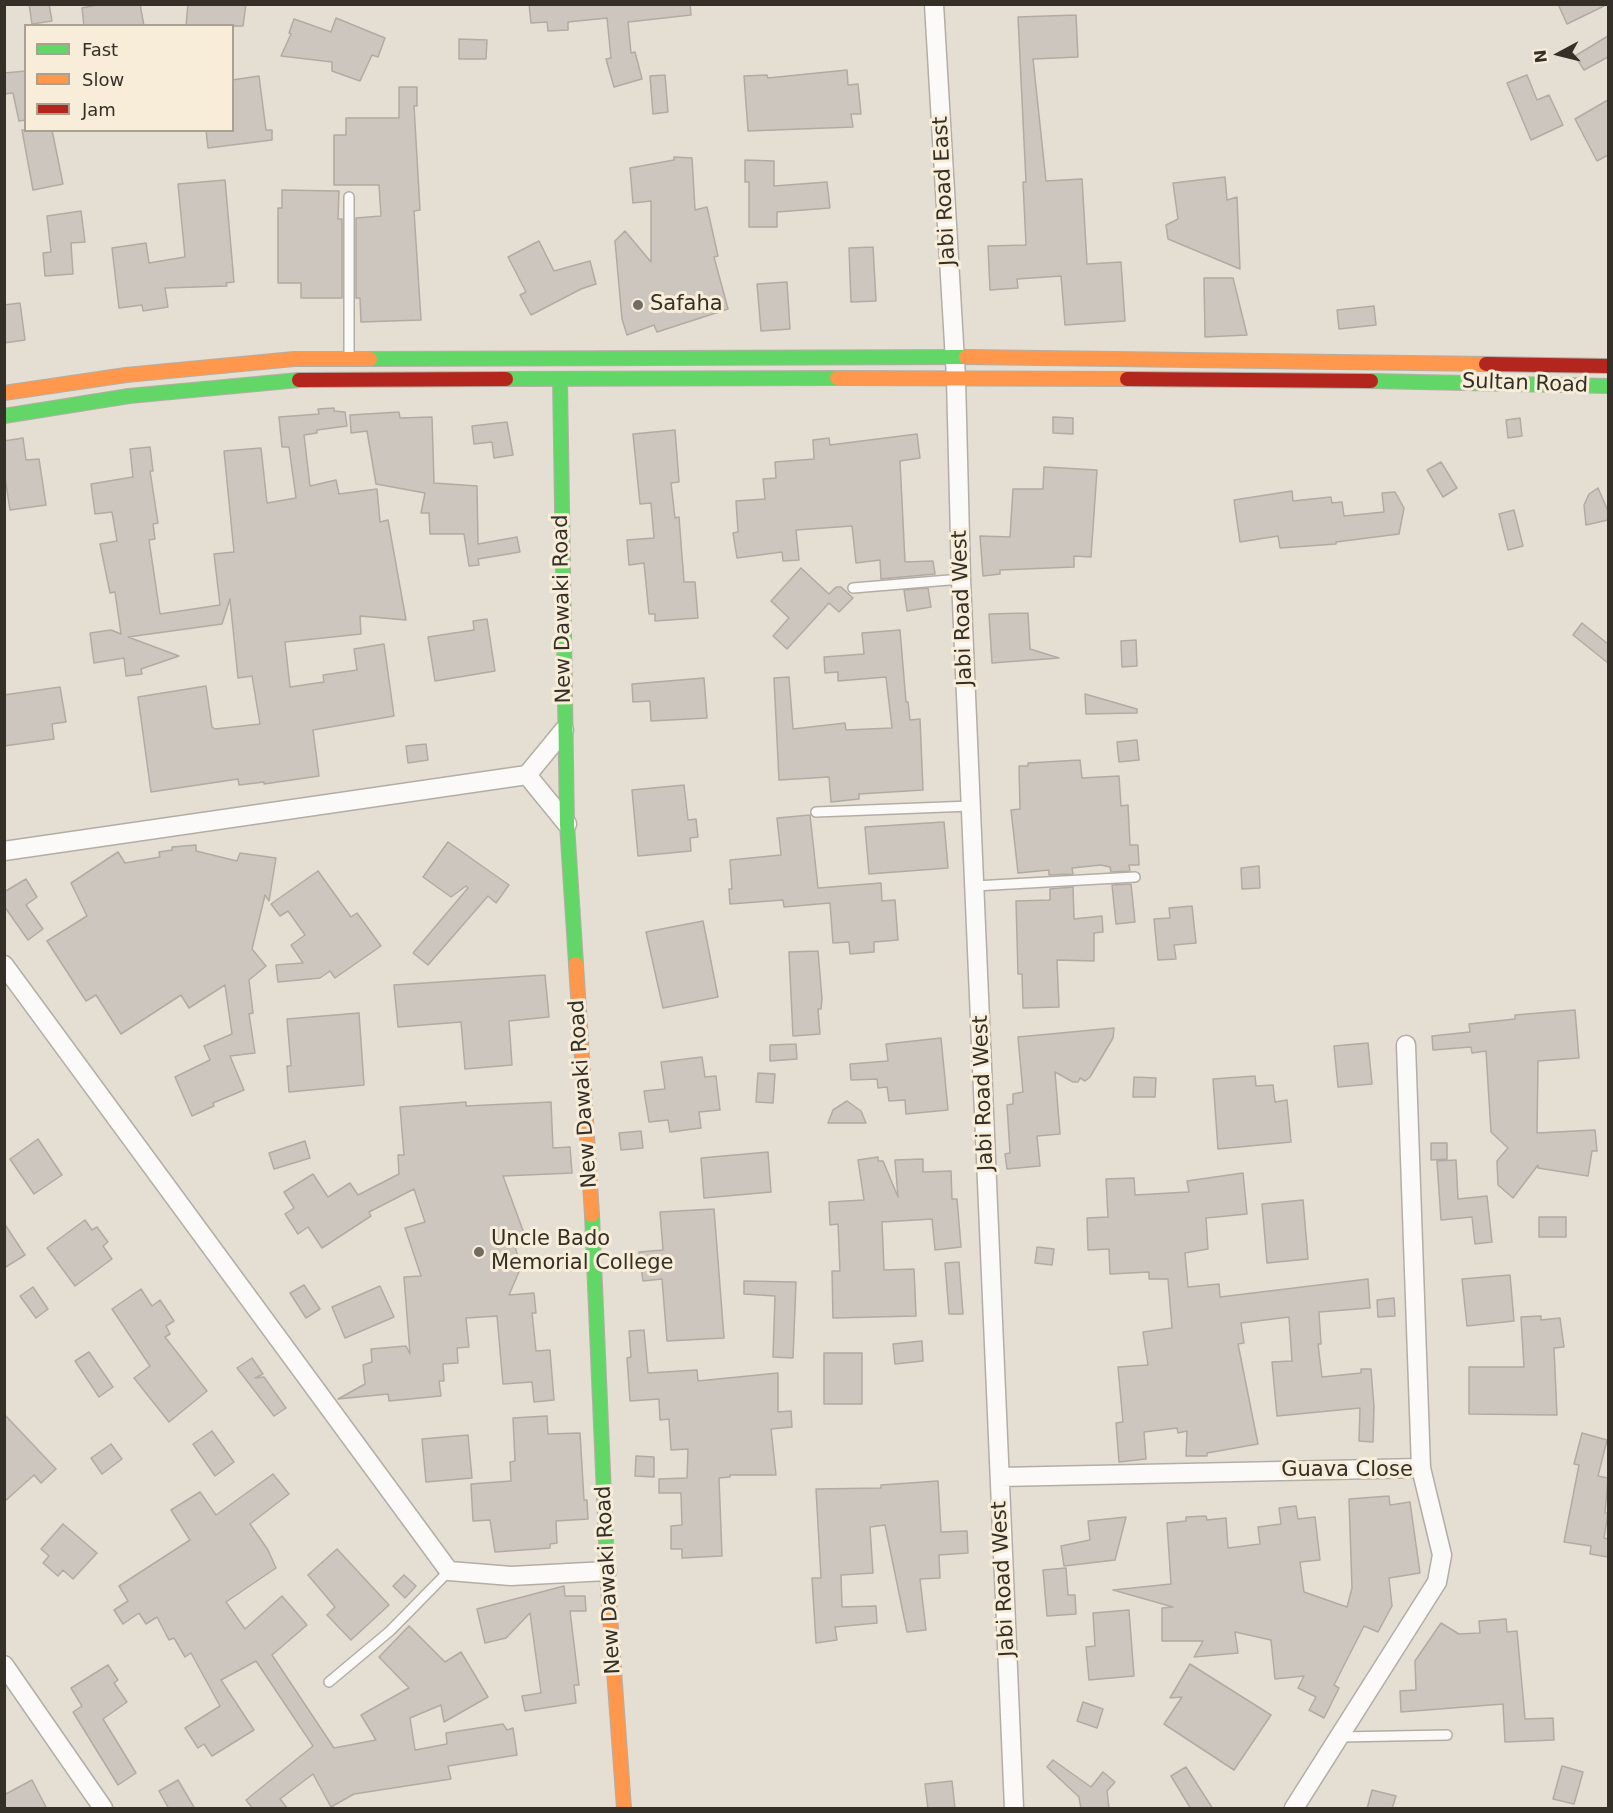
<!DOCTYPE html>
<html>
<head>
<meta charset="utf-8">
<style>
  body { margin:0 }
  #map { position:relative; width:1613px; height:1813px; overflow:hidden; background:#e4ded3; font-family:"DejaVu Sans",sans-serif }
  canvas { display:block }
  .frame { position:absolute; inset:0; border:6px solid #343028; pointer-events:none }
  .legend { position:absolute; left:24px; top:24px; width:210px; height:108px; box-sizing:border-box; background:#f8edd9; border:2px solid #aaa192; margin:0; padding:8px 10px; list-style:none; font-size:18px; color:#343028 }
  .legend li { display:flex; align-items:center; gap:12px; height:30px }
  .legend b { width:30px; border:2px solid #aaa192 }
  .north { position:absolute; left:1529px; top:24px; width:60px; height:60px; -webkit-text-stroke:4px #f8edd9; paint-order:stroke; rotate:263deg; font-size:16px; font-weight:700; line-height:24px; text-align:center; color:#343028 }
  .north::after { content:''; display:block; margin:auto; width:21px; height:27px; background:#343028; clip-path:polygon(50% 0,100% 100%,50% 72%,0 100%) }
</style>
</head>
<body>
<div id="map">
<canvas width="1613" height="1813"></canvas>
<div class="frame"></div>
<ul class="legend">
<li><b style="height:8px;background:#63d668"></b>Fast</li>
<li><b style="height:8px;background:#ff974d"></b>Slow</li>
<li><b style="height:8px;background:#b3261e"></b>Jam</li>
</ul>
<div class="north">N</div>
</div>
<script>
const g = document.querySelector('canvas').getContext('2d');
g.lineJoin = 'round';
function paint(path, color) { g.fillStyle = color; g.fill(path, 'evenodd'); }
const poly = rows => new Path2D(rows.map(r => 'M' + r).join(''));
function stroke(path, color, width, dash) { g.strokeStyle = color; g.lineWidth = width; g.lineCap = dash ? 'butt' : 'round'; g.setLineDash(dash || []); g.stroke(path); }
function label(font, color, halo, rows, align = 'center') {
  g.font = font + ' "DejaVu Sans",sans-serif'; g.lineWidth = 6; g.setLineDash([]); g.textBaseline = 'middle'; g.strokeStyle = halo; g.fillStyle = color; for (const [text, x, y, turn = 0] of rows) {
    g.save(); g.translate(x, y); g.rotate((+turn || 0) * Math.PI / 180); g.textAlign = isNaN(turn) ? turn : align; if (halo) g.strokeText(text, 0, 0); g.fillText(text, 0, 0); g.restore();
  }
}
const building = poly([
  [29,4,49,4,52,21,32,24,29,4],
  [102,4,140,4,144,26,84,26,82,8,102,4],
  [188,4,246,4,243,26,186,26,188,4],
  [529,4,690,4,691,15,628,22,631,53,635,52,642,79,614,87,606,59,611,58,607,18,568,22,568,30,548,31,547,22,531,23,529,4],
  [1558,4,1608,4,1567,24,1558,4],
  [1076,15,1078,57,1033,59,1046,181,1082,179,1087,264,1121,262,1125,321,1065,325,1061,276,1017,279,1018,288,990,290,988,246,1026,245,1023,182,1026,182,1018,17,1076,15],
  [336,18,385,38,378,57,372,55,360,81,332,71,332,62,281,56,291,34,289,33,294,19,331,32,336,18],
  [1608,36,1608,57,1584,70,1575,56,1608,36],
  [459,39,487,40,486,59,459,59,459,39],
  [847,70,848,85,858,84,861,114,851,114,853,127,748,131,744,76,767,75,768,78,847,70],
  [26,71,26,120,19,121,13,93,4,94,4,73,26,71],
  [665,75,668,112,653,114,650,76,665,75],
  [1527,75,1537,100,1549,95,1563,125,1531,140,1507,83,1527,75],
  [259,76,266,130,272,130,272,140,208,148,206,130,232,130,232,80,259,76],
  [399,87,417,87,417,106,414,106,420,210,414,211,421,320,361,322,360,298,356,298,356,218,381,216,379,185,334,185,334,135,346,135,346,118,399,118,399,87],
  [1608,100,1608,155,1597,161,1575,119,1608,100],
  [22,130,52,130,63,184,33,190,22,130],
  [674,157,692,158,695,210,707,207,718,256,714,257,728,309,657,332,654,325,627,335,622,319,615,241,625,231,651,262,651,201,633,203,630,168,674,160,674,157],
  [745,160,774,161,774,186,827,182,830,208,777,212,777,227,749,227,749,182,745,182,745,160],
  [1225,177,1227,200,1237,197,1240,269,1168,239,1166,225,1178,219,1173,183,1225,177],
  [225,180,234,282,226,283,227,286,165,288,168,307,143,311,142,305,119,308,112,248,146,243,149,263,185,257,178,184,225,180],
  [282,190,339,191,338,219,342,219,342,298,301,298,301,283,278,283,278,208,282,208,282,190],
  [81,211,85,242,71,243,73,274,45,276,43,253,51,252,47,216,81,211],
  [539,241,554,271,590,261,596,284,581,289,531,315,520,295,526,292,508,257,539,241],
  [873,247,876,301,851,302,849,248,873,247],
  [1204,278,1233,278,1247,335,1205,337,1204,278],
  [787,282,790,329,761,331,757,284,787,282],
  [20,303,25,340,4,343,4,305,20,303],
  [1374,306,1376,325,1339,329,1337,310,1374,306],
  [334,408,334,411,345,412,347,426,317,430,317,433,304,435,310,486,336,480,339,494,377,489,380,522,388,520,406,620,360,616,361,634,285,642,290,687,324,682,323,675,357,670,354,649,384,644,394,716,313,730,319,776,264,784,264,782,239,785,238,779,151,792,138,697,206,686,212,727,215,729,260,724,252,676,238,678,230,599,222,624,128,637,179,656,141,669,142,674,126,676,124,658,94,663,90,633,111,630,121,634,115,592,110,593,100,544,117,541,112,512,95,514,91,484,133,477,130,449,150,447,153,471,150,471,158,523,153,524,155,539,149,540,160,614,220,605,214,554,234,552,224,451,261,448,267,503,296,498,289,447,282,447,279,417,319,414,318,409,334,408],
  [399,412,400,418,432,417,434,483,477,486,478,544,517,537,520,552,478,559,479,565,469,566,464,534,430,534,429,513,421,513,425,493,376,484,367,431,351,433,350,415,399,412],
  [1053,417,1073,418,1073,434,1053,433,1053,417],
  [1520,418,1522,436,1508,438,1506,420,1520,418],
  [507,422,513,455,494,458,492,442,474,444,472,426,507,422],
  [675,430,679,482,671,483,675,518,679,517,684,582,695,582,698,618,655,621,655,614,649,614,644,563,629,565,627,540,654,538,651,503,640,504,633,434,675,430],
  [917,434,920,458,900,461,905,562,933,561,935,574,881,579,880,560,856,563,852,526,796,530,799,560,783,561,782,552,737,558,733,533,738,532,736,501,765,499,763,479,776,478,775,462,814,459,813,440,829,438,830,445,917,434],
  [23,438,26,460,39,459,46,505,10,510,4,471,4,441,23,438],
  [1441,462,1457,488,1443,497,1427,470,1441,462],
  [1044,467,1097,470,1091,557,1074,556,1074,567,1000,570,1000,574,983,576,980,536,1010,537,1013,489,1043,489,1044,467],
  [1598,488,1608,511,1608,520,1586,525,1584,505,1589,494,1598,488],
  [1292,491,1293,501,1331,497,1332,503,1342,502,1344,516,1384,512,1382,493,1395,492,1404,508,1399,534,1336,542,1336,544,1280,548,1278,536,1240,542,1234,500,1292,491],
  [1514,510,1523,546,1508,550,1499,514,1514,510],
  [801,568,829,594,836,587,841,587,853,598,839,612,829,603,787,649,773,636,789,618,771,601,801,568],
  [928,588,931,607,907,611,904,590,928,588],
  [1028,613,1030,649,1059,658,992,663,989,614,1028,613],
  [487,619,495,671,435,681,428,637,474,630,473,621,487,619],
  [1582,623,1608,644,1608,663,1573,635,1582,623],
  [900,630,906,702,908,702,910,720,920,719,923,790,859,794,859,799,831,802,829,777,779,780,774,678,789,677,793,729,845,723,846,730,892,728,886,677,838,681,838,672,825,673,824,657,864,654,862,633,900,630],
  [1136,640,1137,666,1122,667,1121,641,1136,640],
  [704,678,707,718,651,721,650,701,633,702,632,684,704,678],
  [60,687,66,722,52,724,54,739,4,746,4,695,60,687],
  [1085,694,1137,709,1137,713,1086,714,1085,694],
  [1137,740,1139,760,1119,762,1117,742,1137,740],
  [426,744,428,760,408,763,406,746,426,744],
  [1080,760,1082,778,1119,776,1121,806,1128,805,1130,845,1138,845,1139,865,1129,865,1130,871,1111,872,1110,867,1101,865,1072,868,1073,874,1049,875,1049,870,1018,873,1011,810,1020,809,1019,766,1028,766,1028,763,1080,760],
  [684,785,688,820,696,819,698,837,690,838,691,851,638,856,632,790,684,785],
  [810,815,818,888,881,883,882,901,895,900,898,940,874,942,874,952,850,954,849,942,833,943,830,903,784,907,783,900,730,904,729,889,732,889,730,860,781,855,777,818,810,815],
  [944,822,948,868,869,874,865,827,944,822],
  [448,842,509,885,496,903,488,896,428,965,413,953,468,888,466,886,451,897,423,877,448,842],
  [196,845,196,851,237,861,240,853,276,858,269,901,265,895,252,949,266,966,249,980,253,1013,249,1014,255,1053,230,1056,244,1090,213,1103,214,1106,192,1116,175,1077,210,1060,204,1046,232,1034,225,985,189,1008,181,995,121,1034,96,995,86,1001,47,941,87,916,71,883,118,852,125,863,160,857,159,852,172,850,172,847,196,845],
  [1259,866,1260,888,1242,889,1241,868,1259,866],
  [318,871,351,917,357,913,381,946,335,978,330,971,320,978,278,982,276,965,303,963,291,945,305,935,288,911,280,916,271,904,318,871],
  [26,879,37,897,26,905,43,929,28,940,4,906,4,892,26,879],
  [1131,884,1135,922,1116,924,1112,885,1131,884],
  [1073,887,1074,919,1102,916,1103,932,1094,933,1094,961,1057,960,1059,1007,1023,1008,1022,974,1018,974,1016,901,1050,900,1050,889,1073,887],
  [1192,906,1196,943,1174,945,1176,959,1158,960,1154,919,1170,918,1169,908,1192,906],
  [703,921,718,997,663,1008,646,932,703,921],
  [818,951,822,999,821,1009,818,1009,820,1034,793,1036,789,952,818,951],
  [545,975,549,1017,509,1021,512,1065,465,1069,461,1022,398,1027,394,985,545,975],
  [1575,1010,1579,1058,1538,1061,1537,1133,1595,1130,1597,1151,1592,1151,1588,1176,1538,1168,1538,1165,1513,1198,1498,1185,1497,1161,1508,1148,1491,1132,1486,1051,1472,1053,1471,1047,1433,1050,1432,1036,1470,1032,1469,1024,1515,1019,1515,1015,1575,1010],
  [359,1013,364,1085,289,1092,287,1066,291,1066,287,1019,359,1013],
  [1114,1028,1113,1038,1090,1077,1085,1081,1080,1078,1078,1082,1073,1082,1055,1072,1060,1134,1037,1136,1040,1166,1007,1169,1005,1154,1010,1153,1007,1105,1013,1104,1013,1094,1023,1092,1018,1037,1114,1028],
  [941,1038,948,1110,906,1114,905,1100,889,1101,887,1087,878,1088,877,1079,851,1080,850,1064,888,1061,886,1044,941,1038],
  [1368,1043,1372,1084,1338,1087,1334,1046,1368,1043],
  [796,1044,797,1059,770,1061,770,1045,796,1044],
  [702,1057,705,1077,716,1076,720,1110,699,1112,701,1128,670,1132,668,1120,649,1122,644,1091,665,1089,661,1062,702,1057],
  [758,1073,775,1074,773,1103,756,1102,758,1073],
  [1255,1076,1256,1086,1273,1085,1275,1102,1287,1100,1291,1142,1218,1149,1213,1079,1255,1076],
  [1134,1077,1156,1078,1155,1097,1133,1097,1134,1077],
  [847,1101,861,1111,866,1123,828,1123,833,1110,847,1101],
  [466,1102,466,1106,551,1102,553,1148,570,1147,572,1173,503,1176,525,1236,513,1240,521,1267,509,1295,534,1293,536,1313,532,1313,536,1351,550,1350,554,1400,534,1402,532,1382,503,1384,497,1316,466,1318,469,1347,457,1348,458,1363,443,1364,444,1381,439,1381,441,1396,389,1401,388,1394,338,1399,365,1384,363,1365,372,1362,371,1349,406,1346,410,1354,404,1277,421,1276,405,1228,425,1222,414,1189,369,1212,371,1216,322,1248,308,1227,298,1234,285,1214,294,1208,284,1192,313,1174,328,1197,350,1183,358,1195,399,1174,398,1155,404,1155,400,1107,466,1102],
  [641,1131,643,1148,621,1150,619,1133,641,1131],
  [38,1139,62,1175,34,1194,10,1159,38,1139],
  [305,1141,310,1158,274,1169,269,1153,305,1141],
  [1431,1143,1447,1143,1447,1159,1431,1160,1431,1143],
  [768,1152,771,1192,704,1198,701,1158,768,1152],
  [878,1157,878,1161,883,1161,898,1197,895,1160,923,1159,923,1172,951,1171,952,1199,957,1199,961,1247,935,1250,932,1219,882,1222,884,1270,914,1269,916,1316,833,1318,832,1271,840,1271,838,1224,830,1225,829,1202,864,1200,858,1160,878,1157],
  [1456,1160,1458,1199,1487,1196,1492,1242,1475,1244,1472,1217,1441,1220,1437,1161,1456,1160],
  [1243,1173,1247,1214,1206,1218,1208,1249,1185,1253,1188,1287,1219,1284,1220,1297,1368,1279,1370,1308,1319,1312,1321,1344,1318,1344,1322,1377,1361,1373,1361,1369,1371,1369,1374,1407,1373,1442,1359,1441,1360,1408,1277,1416,1272,1362,1292,1361,1289,1317,1241,1323,1244,1343,1238,1344,1258,1444,1207,1453,1207,1456,1186,1456,1187,1431,1178,1433,1177,1428,1144,1432,1146,1459,1119,1462,1116,1423,1123,1422,1118,1367,1148,1365,1143,1332,1172,1328,1168,1279,1149,1279,1149,1272,1110,1274,1109,1249,1088,1250,1087,1218,1108,1217,1106,1179,1134,1178,1135,1195,1189,1192,1187,1181,1243,1173],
  [1303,1200,1308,1259,1267,1263,1262,1204,1303,1200],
  [714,1209,724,1338,667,1341,662,1279,643,1281,639,1252,663,1250,660,1212,714,1209],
  [1539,1217,1566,1217,1566,1237,1539,1237,1539,1217],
  [85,1220,92,1230,97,1227,108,1242,103,1246,112,1259,75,1286,47,1248,85,1220],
  [4,1223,25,1255,4,1268,4,1223],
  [1037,1247,1054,1249,1052,1265,1035,1263,1037,1247],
  [959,1262,963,1314,949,1314,945,1263,959,1262],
  [1510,1275,1514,1321,1467,1326,1462,1279,1510,1275],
  [744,1281,796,1282,793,1358,773,1357,775,1296,744,1294,744,1281],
  [304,1285,320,1309,306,1318,290,1293,304,1285],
  [380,1286,394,1317,345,1338,332,1307,380,1286],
  [33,1287,48,1309,36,1318,20,1296,33,1287],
  [141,1289,152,1306,160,1300,174,1321,166,1326,170,1334,165,1337,207,1391,169,1422,134,1378,150,1366,112,1309,141,1289],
  [1394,1298,1395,1316,1378,1317,1377,1300,1394,1298],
  [1541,1316,1541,1320,1560,1318,1564,1347,1554,1348,1557,1415,1469,1414,1469,1367,1524,1367,1521,1317,1541,1316],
  [644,1330,648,1373,697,1370,698,1381,778,1373,778,1412,791,1411,792,1427,771,1429,776,1475,730,1475,730,1477,719,1478,722,1556,682,1558,682,1549,671,1549,671,1526,682,1525,681,1493,659,1493,659,1479,687,1478,688,1449,671,1450,669,1419,660,1420,659,1399,630,1401,627,1358,631,1357,629,1331,644,1330],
  [922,1341,923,1361,895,1364,893,1344,922,1341],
  [89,1352,113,1387,99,1397,75,1361,89,1352],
  [824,1353,862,1353,862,1404,824,1404,824,1353],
  [252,1358,263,1374,255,1378,264,1377,286,1408,274,1416,237,1368,252,1358],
  [4,1414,56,1469,41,1483,34,1475,4,1502,4,1414],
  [547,1416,548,1434,580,1433,584,1500,587,1500,588,1519,556,1521,557,1543,550,1544,550,1548,495,1552,490,1520,473,1521,471,1484,511,1481,510,1462,515,1461,513,1418,547,1416],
  [212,1431,234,1462,215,1476,193,1444,212,1431],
  [1582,1433,1607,1440,1598,1476,1608,1478,1605,1513,1608,1513,1604,1538,1608,1539,1608,1557,1590,1554,1591,1546,1564,1542,1579,1465,1574,1464,1582,1433],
  [468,1435,472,1478,426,1482,422,1439,468,1435],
  [111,1444,122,1459,102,1474,91,1458,111,1444],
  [636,1456,654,1457,654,1477,635,1476,636,1456],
  [273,1474,289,1494,250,1524,268,1550,276,1568,226,1602,245,1629,282,1596,307,1625,272,1655,334,1748,376,1740,361,1715,409,1688,379,1657,409,1626,445,1662,461,1652,488,1697,444,1722,441,1705,410,1718,415,1750,447,1744,446,1733,503,1724,507,1730,513,1728,517,1755,448,1766,451,1779,354,1794,331,1807,313,1774,280,1799,288,1809,253,1809,246,1800,313,1746,256,1661,221,1680,254,1730,212,1756,204,1744,198,1748,185,1728,220,1706,191,1653,185,1657,174,1638,169,1640,157,1617,146,1624,139,1613,123,1624,114,1610,128,1601,119,1586,190,1540,171,1510,200,1492,216,1515,273,1474],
  [938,1481,941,1532,967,1531,968,1553,939,1555,940,1578,920,1579,926,1630,907,1632,885,1525,870,1527,873,1573,841,1575,842,1607,876,1606,877,1623,835,1627,837,1640,816,1643,812,1578,821,1578,816,1489,881,1488,881,1485,938,1481],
  [1389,1496,1390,1505,1410,1502,1420,1573,1389,1578,1392,1606,1378,1632,1364,1626,1334,1685,1339,1688,1324,1718,1309,1710,1316,1697,1298,1688,1304,1676,1275,1679,1271,1640,1235,1632,1238,1653,1194,1657,1203,1641,1162,1641,1162,1608,1173,1607,1113,1590,1171,1584,1167,1523,1186,1521,1186,1517,1206,1516,1207,1520,1226,1518,1228,1548,1260,1544,1258,1527,1281,1524,1279,1508,1296,1506,1298,1519,1315,1517,1320,1560,1300,1562,1304,1592,1347,1607,1352,1588,1349,1499,1389,1496],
  [1126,1517,1115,1560,1064,1566,1061,1546,1090,1540,1088,1521,1126,1517],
  [63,1524,97,1553,73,1579,63,1570,58,1576,43,1563,49,1556,41,1549,63,1524],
  [337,1549,389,1605,351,1640,327,1615,335,1607,308,1575,337,1549],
  [1066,1568,1068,1595,1075,1595,1076,1614,1047,1616,1043,1570,1066,1568],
  [404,1575,416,1586,405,1598,393,1586,404,1575],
  [564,1586,565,1596,585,1596,586,1611,570,1611,579,1685,574,1685,576,1703,525,1711,522,1696,541,1693,530,1613,506,1638,485,1643,477,1609,564,1586],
  [1129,1610,1134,1676,1089,1680,1086,1647,1095,1646,1093,1613,1129,1610],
  [1506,1619,1507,1632,1517,1631,1525,1719,1553,1718,1554,1740,1505,1742,1503,1704,1401,1712,1400,1691,1416,1690,1415,1661,1441,1623,1459,1634,1480,1633,1479,1621,1506,1619],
  [1190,1664,1271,1715,1234,1770,1164,1724,1182,1697,1170,1698,1190,1664],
  [108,1665,118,1680,114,1683,127,1702,103,1719,136,1773,118,1785,73,1712,82,1706,71,1688,108,1665],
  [1083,1702,1103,1709,1097,1728,1077,1721,1083,1702],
  [1053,1760,1091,1787,1103,1772,1115,1782,1107,1791,1109,1809,1081,1809,1079,1797,1047,1767,1053,1760],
  [1562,1766,1583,1772,1574,1804,1553,1799,1562,1766],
  [1186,1767,1213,1809,1191,1809,1171,1776,1186,1767],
  [32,1780,47,1809,4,1809,4,1795,32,1780],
  [178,1780,195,1809,169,1809,159,1791,178,1780],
  [952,1781,955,1809,928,1809,925,1784,952,1781],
  [1372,1790,1396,1796,1392,1809,1367,1809,1372,1790]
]);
paint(building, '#cdc6bf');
stroke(building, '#b1aba4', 1.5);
const lane = poly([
  [349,197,349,356],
  [853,588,961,579],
  [816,812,971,806],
  [975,886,1135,877],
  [329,1682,390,1631,449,1571],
  [1339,1737,1447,1735]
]);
const street = poly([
  [934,4,956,378,961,579,1014,1808],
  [527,775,564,730],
  [4,851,527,775,567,824],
  [4,965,449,1571,511,1576,607,1571],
  [1000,1477,1421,1468],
  [4,1665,103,1808],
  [1294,1808,1437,1582,1442,1555,1421,1468,1406,1045]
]);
const fast = poly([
  [370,359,966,357],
  [506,379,837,378],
  [560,379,567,824,576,964],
  [1371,381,1608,386],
  [4,416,129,396,299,380],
  [592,1215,608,1588]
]);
const slow = poly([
  [966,357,1486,364],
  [837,378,1127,379],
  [4,393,126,375,294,359,370,359],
  [576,964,592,1215],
  [608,1588,624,1808]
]);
const jam = poly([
  [1486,364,1608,366],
  [1127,379,1371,381],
  [299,380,506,379]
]);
stroke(lane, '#b3aea5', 12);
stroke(street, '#b3aea5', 21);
stroke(fast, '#b3aea5', 16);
stroke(slow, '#b3aea5', 16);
stroke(jam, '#b3aea5', 16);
stroke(lane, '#fbfaf8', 9);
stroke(street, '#fbfaf8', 18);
stroke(fast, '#63d668', 14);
stroke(slow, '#ff974d', 14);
stroke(jam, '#b3261e', 14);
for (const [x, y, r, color] of [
  [638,305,6,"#726d64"],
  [479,1252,6,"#726d64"]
]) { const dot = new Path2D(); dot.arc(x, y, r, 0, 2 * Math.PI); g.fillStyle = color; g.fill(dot); stroke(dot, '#f8edd9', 2); }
label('21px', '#343028', '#f8edd9', [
  ["Jabi Road East",945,191,-93],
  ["Sultan Road",1525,384,2],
  ["Jabi Road West",963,608,-92],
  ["New Dawaki Road",563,609,-91],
  ["Jabi Road West",984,1093,-92],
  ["New Dawaki Road",584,1094,-94],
  ["Guava Close",1347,1471],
  ["Jabi Road West",1004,1579,-93],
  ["New Dawaki Road",609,1580,-93]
]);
label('21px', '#343028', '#f8edd9', [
  ["Safaha",650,305],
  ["Uncle Bado",491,1240],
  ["Memorial College",491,1264]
], 'left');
</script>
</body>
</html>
